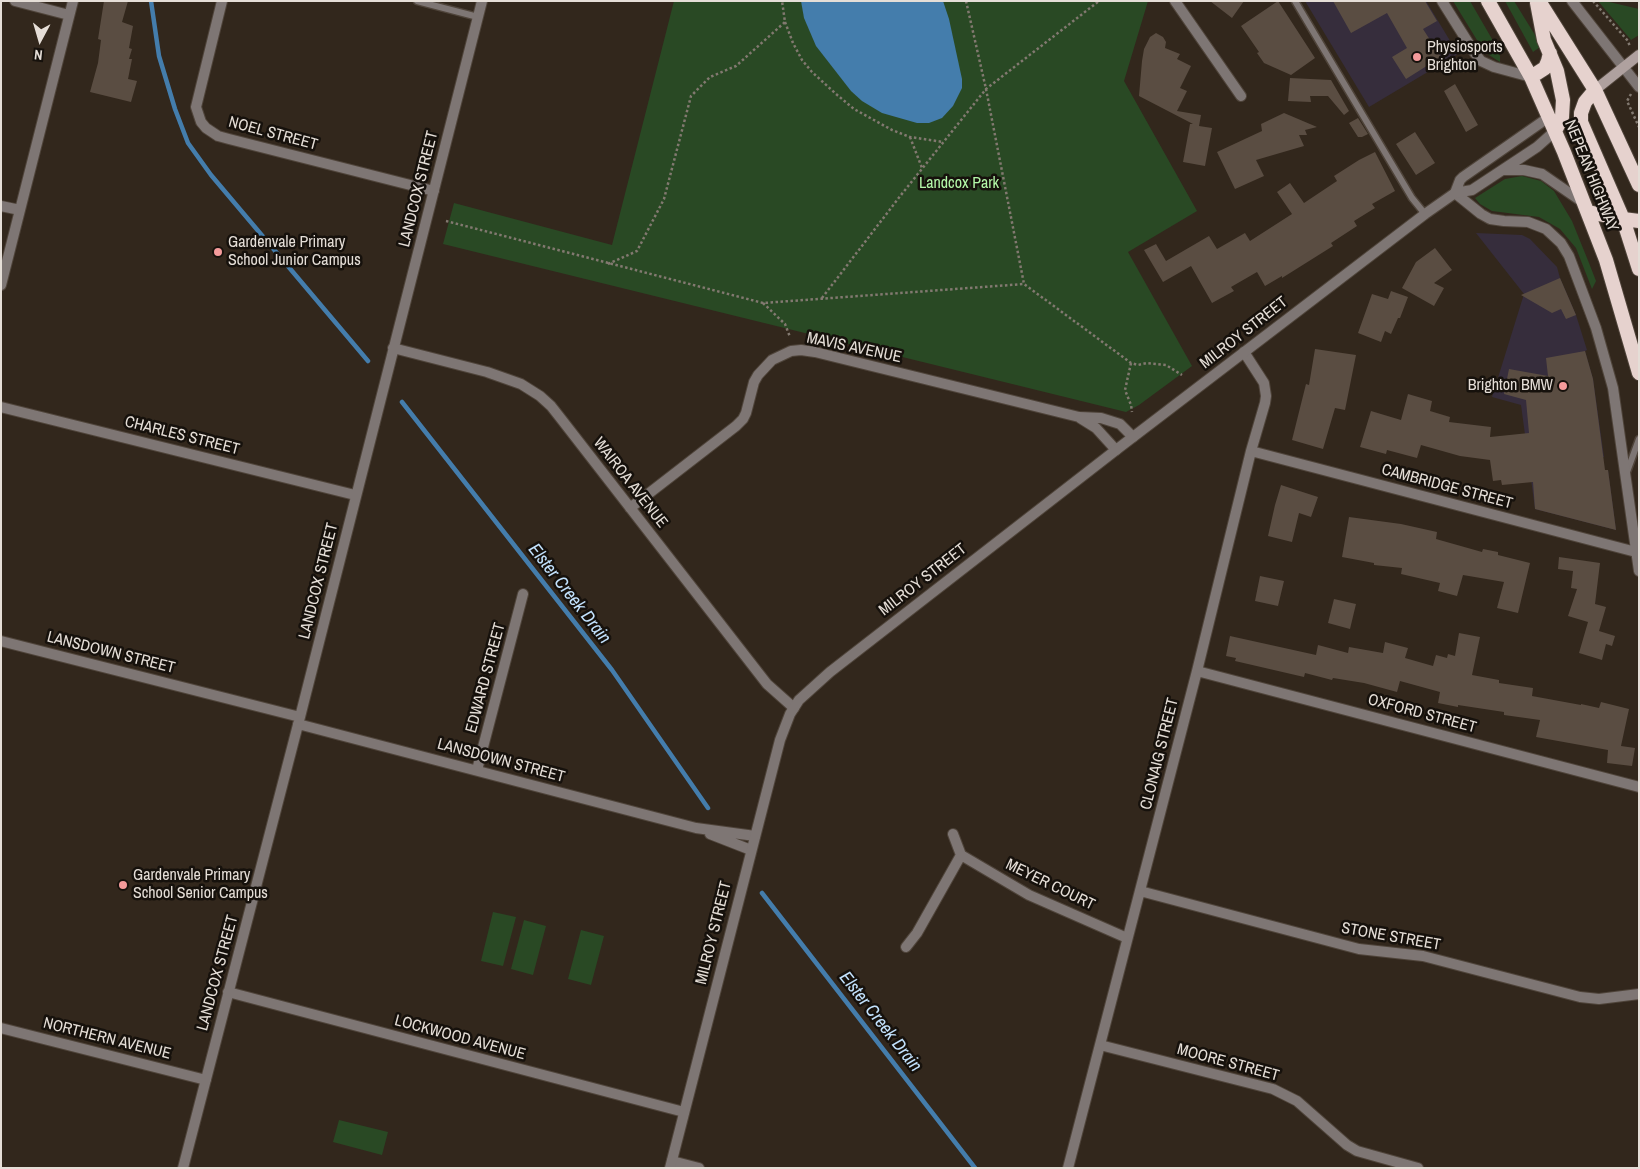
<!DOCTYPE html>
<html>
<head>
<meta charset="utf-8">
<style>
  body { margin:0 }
  #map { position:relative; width:1640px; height:1169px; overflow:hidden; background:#32271c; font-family:"Archivo Narrow",sans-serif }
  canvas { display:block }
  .frame { position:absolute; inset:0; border:2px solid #e5ded7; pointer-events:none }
  .north { position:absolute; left:15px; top:15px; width:50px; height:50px; -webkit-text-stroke:4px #16110c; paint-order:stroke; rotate:186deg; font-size:14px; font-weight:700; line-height:20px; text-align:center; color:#e5ded7 }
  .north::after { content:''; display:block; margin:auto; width:18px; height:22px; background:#e5ded7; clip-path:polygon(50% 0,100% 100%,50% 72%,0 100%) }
</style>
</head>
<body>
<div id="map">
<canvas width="1640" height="1169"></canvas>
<div class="frame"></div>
<div class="north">N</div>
</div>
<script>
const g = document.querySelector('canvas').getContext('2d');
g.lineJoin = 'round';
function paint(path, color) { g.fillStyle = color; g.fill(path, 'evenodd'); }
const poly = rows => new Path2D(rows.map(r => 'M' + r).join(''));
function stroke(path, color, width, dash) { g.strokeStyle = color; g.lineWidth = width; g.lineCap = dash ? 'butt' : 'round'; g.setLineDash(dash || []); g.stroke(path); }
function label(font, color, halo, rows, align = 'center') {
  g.font = font + ' "Archivo Narrow",sans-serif'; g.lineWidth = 5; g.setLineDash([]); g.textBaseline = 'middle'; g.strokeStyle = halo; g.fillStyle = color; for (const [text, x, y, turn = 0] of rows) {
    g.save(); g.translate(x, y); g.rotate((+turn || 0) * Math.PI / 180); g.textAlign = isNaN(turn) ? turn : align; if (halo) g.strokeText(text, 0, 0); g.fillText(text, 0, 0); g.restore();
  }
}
paint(poly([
  [1305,1,1426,1,1458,54,1369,107],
  [1476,233,1522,235,1530,239,1557,267,1560,278,1576,315,1587,350,1585,351,1593,379,1604,457,1600,457,1602,470,1608,470,1616,530,1535,509,1521,405,1492,397,1524,294]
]), '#362d3c');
paint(poly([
  [674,1,1148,1,1124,81,1197,211,1128,252,1192,366,1139,405,1126,412,443,244,454,203,612,245],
  [1453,1,1470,1,1492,39,1500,56,1500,62,1489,55,1480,45],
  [1505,1,1514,1,1535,35,1540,47,1533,52],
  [1598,1,1605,1,1639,9,1639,35,1631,40],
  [1522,176,1541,181,1554,191,1572,221,1589,263,1596,281,1592,289,1576,248,1560,229,1539,217,1492,211,1480,204,1475,198,1505,179],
  [493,912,516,917,503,966,481,961],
  [524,920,546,926,533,975,511,969],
  [581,930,604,936,591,985,568,979],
  [339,1120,388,1132,382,1155,333,1142]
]), '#294924');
paint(poly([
  [801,1,943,1,949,19,962,79,962,88,953,106,942,118,929,123,917,123,882,113,862,101,851,91,816,46,804,18]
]), '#447dac');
stroke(poly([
  [151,1,159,56,175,109,188,143,211,175,368,361],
  [402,402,612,670,708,808],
  [762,893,975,1168]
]), '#447dac', 4.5);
paint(poly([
  [104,1,128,1,122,22,133,26,129,48,132,49,129,59,132,59,128,79,137,81,131,102,90,92,98,63,101,40,98,39],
  [1210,1,1244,1,1232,18],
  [1278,1,1315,58,1291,75,1264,63,1257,53,1259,52,1241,26],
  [1333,1,1425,1,1437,21,1423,29,1441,57,1406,79,1392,57,1407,48,1387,13,1351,33],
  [1156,33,1163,37,1166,42,1165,48,1180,54,1177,59,1191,66,1180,88,1187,91,1177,111,1201,115,1199,126,1212,128,1205,166,1183,162,1190,124,1193,124,1139,96,1142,61,1144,49,1150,37],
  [1290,78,1331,80,1349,111,1344,115,1328,96,1310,96,1311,102,1288,101],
  [1455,84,1478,125,1466,132,1444,91],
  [1284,113,1317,127,1305,130,1307,135,1299,135,1304,146,1256,160,1264,176,1235,189,1217,152,1262,131,1261,124],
  [1358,118,1368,134,1362,137,1358,137,1349,123],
  [1415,132,1435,163,1416,175,1396,144],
  [1375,152,1395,191,1372,204,1375,208,1354,221,1357,226,1331,243,1333,246,1282,278,1282,276,1265,286,1257,272,1231,287,1234,291,1212,303,1191,266,1163,282,1144,250,1156,244,1166,261,1209,236,1217,249,1245,233,1250,241,1292,214,1277,192,1290,183,1304,203,1337,181,1334,176,1359,160],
  [1435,248,1452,270,1434,283,1444,288,1434,306,1402,288,1416,262],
  [1560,278,1576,315,1566,319,1561,309,1552,313,1521,295],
  [1391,291,1408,297,1400,318,1398,318,1391,334,1385,331,1381,342,1358,333,1372,294,1388,299],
  [1315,349,1356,355,1345,410,1335,408,1323,449,1292,440,1306,384,1309,385],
  [1585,351,1593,379,1605,470,1608,470,1616,530,1535,509,1533,482,1502,485,1501,480,1493,481,1490,460,1460,456,1421,445,1417,458,1387,450,1386,454,1360,447,1371,411,1401,420,1408,394,1432,401,1430,411,1450,417,1449,422,1491,427,1490,437,1529,433,1526,400,1504,394,1509,369,1548,376,1546,358],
  [1281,485,1318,497,1311,517,1299,513,1292,542,1268,536,1275,505],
  [1349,517,1401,524,1437,532,1436,539,1482,552,1483,549,1498,552,1498,555,1530,563,1518,613,1497,608,1504,582,1463,575,1457,596,1438,591,1440,583,1401,574,1402,568,1374,565,1374,563,1342,557],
  [1559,557,1600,563,1595,604,1606,607,1599,631,1615,636,1612,646,1606,644,1602,660,1579,653,1588,622,1568,616,1577,589,1571,588,1573,571,1558,569],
  [1260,576,1284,581,1278,606,1255,601],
  [1334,599,1356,604,1350,629,1328,623],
  [1459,633,1480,637,1472,675,1499,680,1499,683,1533,688,1532,696,1581,705,1581,704,1599,708,1601,702,1629,709,1621,746,1635,748,1632,766,1607,763,1608,750,1536,737,1540,720,1504,715,1504,712,1458,705,1458,707,1438,703,1440,692,1400,681,1397,692,1364,683,1333,678,1332,680,1305,673,1304,677,1235,661,1236,658,1226,656,1230,636,1316,655,1318,645,1348,653,1349,647,1383,653,1385,642,1408,648,1405,658,1433,666,1436,655,1447,658,1448,654,1455,656]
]), '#5a4d42');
const service = poly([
  [417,1,478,17],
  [1295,1,1412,198,1425,214],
  [1627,472,1639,439]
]);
const minor = poly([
  [15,1,69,15],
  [222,1,196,107,201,122,206,128,218,136,229,139,434,191],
  [1175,1,1241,96],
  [1442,1,1474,52,1481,61,1494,67,1531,77],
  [1455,193,1481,214,1490,219,1504,221,1528,222,1546,229,1561,243,1569,256,1596,328,1613,388,1639,571],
  [1,206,20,210],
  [1,285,73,1],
  [393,348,487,372,521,384,540,396,551,406,562,420,767,684,794,708],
  [1,407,355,495],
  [1080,418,1096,428,1116,450],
  [1251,451,1636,552],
  [630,508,736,426,743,419,746,413,754,382,758,375,772,360,791,351,801,350,815,352,1079,417,1101,418,1120,424,1133,437],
  [1,641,300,717],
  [1197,671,1639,787],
  [298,724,696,828,755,836],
  [477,770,523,594],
  [710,834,751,850],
  [953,834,961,855,1029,895,1127,938],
  [1140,891,1359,949,1423,956,1580,997,1599,999,1639,994],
  [906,947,917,933,961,855],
  [228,992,684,1112],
  [1,1028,206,1080],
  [1100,1045,1273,1089,1297,1101,1347,1145,1357,1151,1418,1168],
  [672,1161,699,1168],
  [183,1168,300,717,482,1],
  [1068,1168,1197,671,1251,451,1265,403,1266,396,1264,383,1244,352]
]);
const tertiary = poly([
  [1572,1,1639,87],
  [1504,170,1524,170,1542,174,1584,203],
  [1455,193,1460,180,1463,177,1549,117],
  [670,1168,780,740,790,714,799,700,830,672,1116,450,1425,214,1455,193,1472,190,1537,147,1555,131]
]);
const secondary = poly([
  [1595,90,1639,55]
]);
const trunk = poly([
  [1488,1,1531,77,1564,152,1606,260,1639,373],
  [1539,1,1595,90,1639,185],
  [1537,3,1544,40,1557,71,1563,100,1562,117,1555,131],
  [1531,77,1545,68,1548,61,1550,53],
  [1595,90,1585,102,1581,113,1581,122,1623,219,1639,269],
  [1588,212,1623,219,1639,221]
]);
stroke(service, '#4f443a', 9);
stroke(minor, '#4f443a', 12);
stroke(tertiary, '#4f443a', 12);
stroke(secondary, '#4f443a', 12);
stroke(trunk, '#4f443a', 16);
stroke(poly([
  [966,1,986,89,1024,284],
  [1593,1,1628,41,1630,47],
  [785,22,793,43,802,60,812,72,836,94,854,109,892,130,910,137,943,142],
  [1631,94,1627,101,1639,127],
  [910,137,922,168],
  [446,221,763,303,1024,284,1131,363,1138,365,1147,363,1166,365,1182,375],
  [608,264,637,251,664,199,691,96,710,77,736,66,785,22,782,1],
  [822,298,901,195,986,89,1099,1],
  [763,303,785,324,790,337],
  [1131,363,1125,390,1131,405,1132,412]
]), '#827970', 2.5, [2.5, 2.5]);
stroke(service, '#7e7674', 6);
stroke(minor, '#7e7674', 10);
stroke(tertiary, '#7e7674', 10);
stroke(secondary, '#afa19f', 10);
stroke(trunk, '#e6d2ce', 14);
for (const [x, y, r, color] of [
  [1417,57,5,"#f59b9b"],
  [218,252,5,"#f59b9b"],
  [1563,386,5,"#f59b9b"],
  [123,885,5,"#f59b9b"]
]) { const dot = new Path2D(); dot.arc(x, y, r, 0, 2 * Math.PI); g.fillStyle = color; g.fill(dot); stroke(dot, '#16110c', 2); }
label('16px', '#e5ded7', '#16110c', [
  ["Physiosports",1427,48],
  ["Brighton",1427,66],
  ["Gardenvale Primary",228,243],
  ["School Junior Campus",228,261],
  ["Brighton BMW",1553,386,"right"],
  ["Gardenvale Primary",133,876],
  ["School Senior Campus",133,894]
], 'left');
label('16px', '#e5ded7', '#16110c', [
  ["NOEL STREET",273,134,15],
  ["NEPEAN HIGHWAY",1591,176,68],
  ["LANDCOX STREET",419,189,-76],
  ["MILROY STREET",1244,333,-38],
  ["MAVIS AVENUE",854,348,12],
  ["CHARLES STREET",182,436,14],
  ["WAIROA AVENUE",630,483,52],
  ["CAMBRIDGE STREET",1447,487,15],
  ["MILROY STREET",923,580,-38],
  ["LANDCOX STREET",319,581,-76],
  ["LANSDOWN STREET",111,653,14],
  ["EDWARD STREET",486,678,-75],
  ["OXFORD STREET",1422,714,15],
  ["CLONAIG STREET",1160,754,-76],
  ["LANSDOWN STREET",501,761,15],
  ["MEYER COURT",1050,885,26],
  ["MILROY STREET",714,933,-76],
  ["STONE STREET",1391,937,10],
  ["LANDCOX STREET",218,973,-75],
  ["LOCKWOOD AVENUE",460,1038,15],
  ["NORTHERN AVENUE",107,1039,14],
  ["MOORE STREET",1228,1063,15]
]);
label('16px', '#b3f7a8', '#16110c', [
  ["Landcox Park",959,184]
]);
label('italic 18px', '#c3e2fd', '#16110c', [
  ["Elster Creek Drain",569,594,52],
  ["Elster Creek Drain",880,1022,52]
]);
</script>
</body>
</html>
